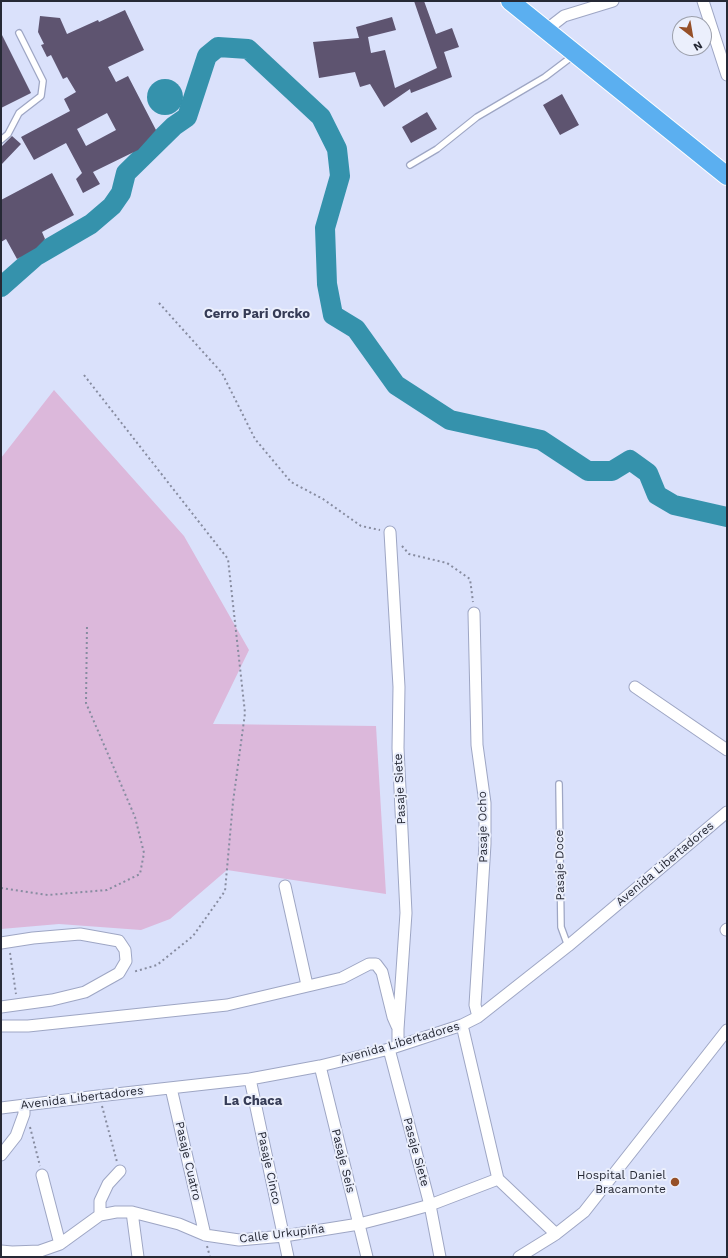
<!DOCTYPE html>
<html>
<head>
<meta charset="utf-8">
<style>
  body { margin:0 }
  #map { position:relative; width:728px; height:1258px; overflow:hidden; background:#dae1fb; font-family:"Work Sans",sans-serif }
  canvas { display:block }
  .frame { position:absolute; inset:0; border:2px solid #262935; pointer-events:none }
  .north { position:absolute; left:672px; top:16px; width:40px; height:40px; box-sizing:border-box; background:#ebeffc; border:1px solid #9ca0ac; border-radius:50%; rotate:149deg; font-size:11px; font-weight:700; line-height:16px; text-align:center; color:#262935 }
  .north::after { content:''; display:block; margin:auto; width:14px; height:18px; background:#965028; clip-path:polygon(50% 0,100% 100%,50% 72%,0 100%) }
</style>
</head>
<body>
<div id="map">
<canvas width="728" height="1258"></canvas>
<div class="frame"></div>
<div class="north">N</div>
</div>
<script>
const g = document.querySelector('canvas').getContext('2d');
g.lineJoin = 'round';
function paint(path, color) { g.fillStyle = color; g.fill(path, 'evenodd'); }
const poly = rows => new Path2D(rows.map(r => 'M' + r).join(''));
function stroke(path, color, width, dash) { g.strokeStyle = color; g.lineWidth = width; g.lineCap = dash ? 'butt' : 'round'; g.setLineDash(dash || []); g.stroke(path); }
function label(font, color, halo, rows, align = 'center') {
  g.font = font + ' "Work Sans",sans-serif'; g.lineWidth = 4; g.setLineDash([]); g.textBaseline = 'middle'; g.strokeStyle = halo; g.fillStyle = color; for (const [text, x, y, turn = 0] of rows) {
    g.save(); g.translate(x, y); g.rotate((+turn || 0) * Math.PI / 180); g.textAlign = isNaN(turn) ? turn : align; if (halo) g.strokeText(text, 0, 0); g.fillText(text, 0, 0); g.restore();
  }
}
paint(poly([
  [54,390,184,536,249,650,213,724,376,726,386,894,227,870,170,919,141,930,59,924,1,929,1,458]
]), '#dcb8db');
paint(poly([
  '147 97a18 18 0 1 1 36 0a18 18 0 1 1-36 0Z'
]), '#3592ac');
stroke(poly([
  [1,287,36,256,91,224,112,206,121,193,126,173,174,126,187,117,207,56,218,47,248,49,321,117,337,149,340,176,325,228,327,284,333,315,356,329,396,385,450,420,541,440,588,471,612,471,630,460,648,473,657,495,674,505,727,517]
]), '#3592ac', 20);
paint(poly([
  [414,1,424,1,436,34,452,28,459,47,444,52,452,77,411,93,410,89,384,107,370,84,360,87,355,72,319,78,313,42,359,38,356,27,392,17,396,30,368,37,371,53,385,50,395,88,437,68],
  [125,10,144,50,108,67,116,82,128,76,156,130,138,150,93,172,100,184,83,193,76,179,82,173,66,143,34,160,21,137,70,111,64,99,76,92,67,77,63,79,51,55,47,57,41,45,44,44,38,32,40,16,60,18,67,34,98,20,99,22],
  [107,113,116,130,86,146,77,129],
  [1,33,31,93,1,108],
  [562,94,579,125,560,135,543,105],
  [427,112,437,129,411,143,402,127],
  [12,136,21,144,1,165,1,147],
  [52,173,74,215,42,232,45,239,36,248,17,259,6,239,1,242,1,200]
]), '#5e5470');
const service = poly([
  [1,140,8,134,19,113,41,96,43,81,19,33],
  [410,165,437,149,477,117,545,77,574,55],
  [559,784,561,927,568,946]
]);
const minor = poly([
  [703,1,727,75],
  [546,30,564,16,613,1],
  [390,532,399,687,398,748,406,913,398,1029,398,1046],
  [474,613,477,745,485,803,485,844,475,1005,478,1017],
  [635,687,727,750],
  [285,886,307,985],
  [726,930,727,929],
  [1,943,33,938,80,934,119,941,125,950,126,961,119,973,85,992,52,1000,1,1007],
  [462,1025,498,1179,556,1234],
  [1,1026,28,1026,227,1005,342,978,369,964,376,964,382,972,393,1017,397,1026],
  [389,1049,430,1205,440,1257],
  [320,1066,367,1257],
  [250,1079,288,1257],
  [171,1088,205,1235],
  [1,1108,98,1096,250,1079,320,1066,389,1049,462,1025,478,1017,568,946,727,812],
  [1,1155,16,1136,24,1114,24,1105],
  [42,1175,60,1244],
  [132,1212,138,1257],
  [100,1215,100,1201,108,1184,120,1171],
  [1,1251,12,1252,40,1251,60,1244,100,1215,116,1212,132,1212,179,1224,205,1235,239,1240,284,1236,359,1224,398,1214,430,1205,498,1179],
  [519,1257,556,1234,584,1212,727,1030]
]);
const trunk = poly([
  [510,1,727,176]
]);
stroke(service, '#9ea6c4', 8);
stroke(minor, '#9ea6c4', 13);
stroke(trunk, '#fff', 20);
stroke(poly([
  [159,303,222,373,255,439,291,482,323,499,361,526,380,530],
  [84,375,228,559,245,713,233,802,225,891,193,936,157,965,133,972],
  [402,546,409,554,447,563,470,579,473,602],
  [1,888,48,895,107,890,140,874,144,853,135,817,86,703,87,625],
  [10,953,16,994],
  [102,1106,117,1162],
  [30,1127,40,1166],
  [207,1246,210,1257]
]), '#878ca0', 2, [2, 3]);
stroke(service, '#fff', 5.5);
stroke(minor, '#fff', 11);
stroke(trunk, '#5baff0', 18);
for (const [x, y, r, color] of [
  [675,1182,5,"#965028"]
]) { const dot = new Path2D(); dot.arc(x, y, r, 0, 2 * Math.PI); g.fillStyle = color; g.fill(dot); stroke(dot, '#ebeffc', 1.5); }
label('12px', '#262935', '#ebeffc', [
  ["Pasaje Siete",400,789,-93],
  ["Pasaje Ocho",483,827,-91],
  ["Avenida Libertadores",665,864,-40],
  ["Pasaje Doce",560,865,-91],
  ["Avenida Libertadores",400,1043,-16],
  ["Avenida Libertadores",82,1098,-7],
  ["Pasaje Siete",416,1152,75],
  ["Pasaje Cuatro",188,1161,77],
  ["Pasaje Seis",343,1161,76],
  ["Pasaje Cinco",269,1168,78],
  ["Calle Urkupiña",282,1234,-7]
]);
label('12px', '#262935', '#ebeffc', [
  ["Hospital Daniel",666,1175],
  ["Bracamonte",666,1189]
], 'right');
label('bold 13px', '#363c56', '#ebeffc', [
  ["Cerro Pari Orcko",257,314],
  ["La Chaca",253,1101]
]);
</script>
</body>
</html>
